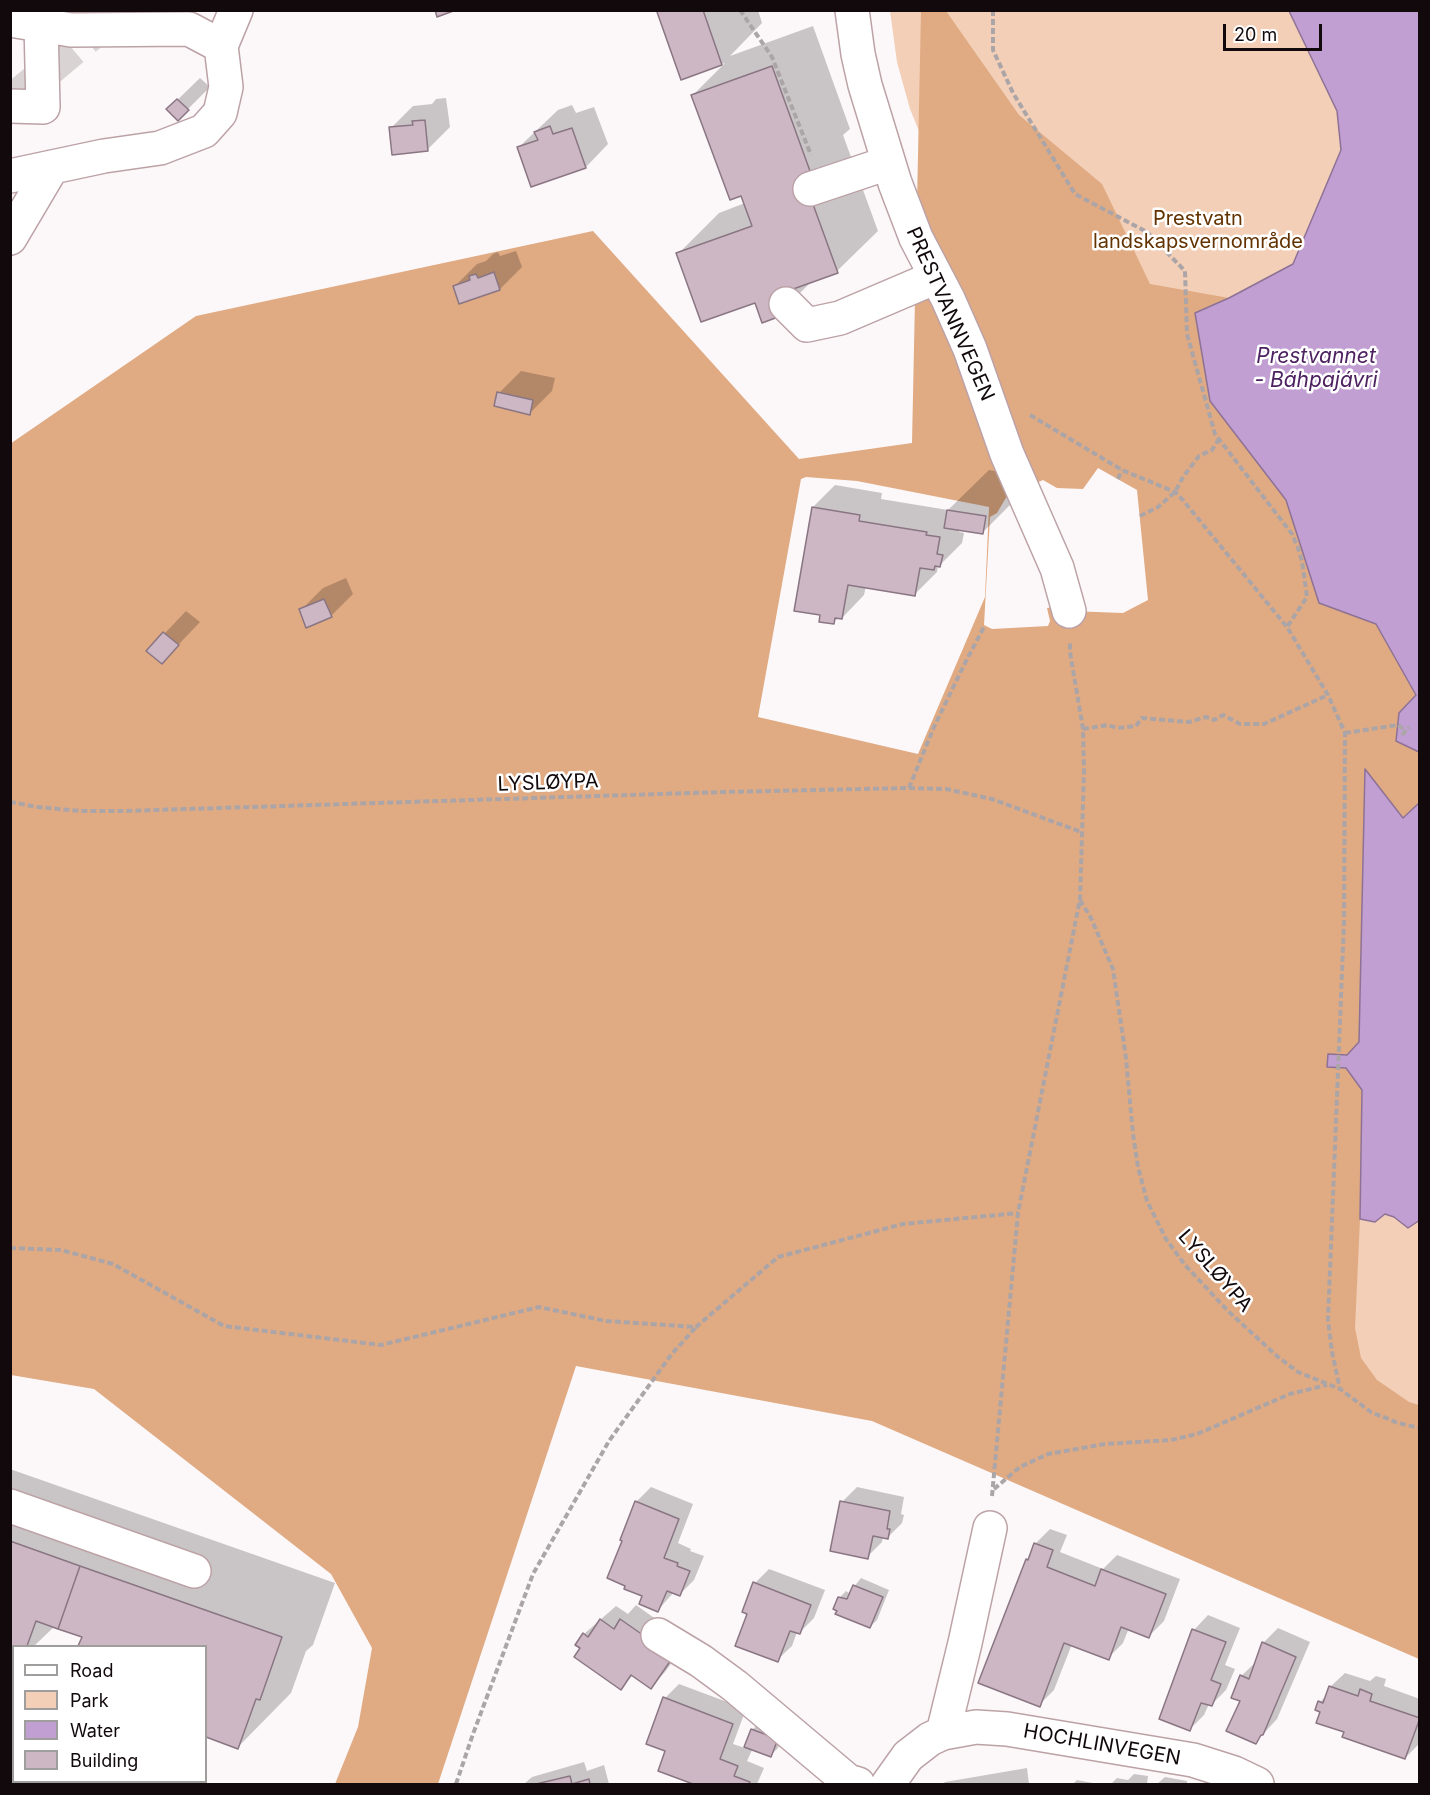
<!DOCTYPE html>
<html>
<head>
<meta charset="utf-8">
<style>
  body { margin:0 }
  #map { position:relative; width:1430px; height:1795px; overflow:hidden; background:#fcf7f8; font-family:Inter,sans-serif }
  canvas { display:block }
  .frame { position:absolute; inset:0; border:12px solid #11090b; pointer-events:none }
  .legend { position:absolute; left:12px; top:1645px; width:195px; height:138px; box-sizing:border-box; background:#fff; border:2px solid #a09d9d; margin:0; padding:8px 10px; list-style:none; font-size:18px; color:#11090b }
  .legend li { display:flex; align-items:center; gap:12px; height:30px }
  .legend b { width:30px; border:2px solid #a09d9d }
  .scale { position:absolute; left:1223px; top:24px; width:99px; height:27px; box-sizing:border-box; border:3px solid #11090b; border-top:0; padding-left:8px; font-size:18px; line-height:21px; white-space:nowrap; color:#11090b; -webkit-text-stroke:4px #fff; paint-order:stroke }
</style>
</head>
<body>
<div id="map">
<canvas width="1430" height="1795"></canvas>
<div class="frame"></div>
<ul class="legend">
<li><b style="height:8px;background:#fff"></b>Road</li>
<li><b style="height:16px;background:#f2cfb6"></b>Park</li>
<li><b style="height:16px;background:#c29fd2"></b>Water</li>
<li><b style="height:16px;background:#cdb7c5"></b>Building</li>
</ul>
<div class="scale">20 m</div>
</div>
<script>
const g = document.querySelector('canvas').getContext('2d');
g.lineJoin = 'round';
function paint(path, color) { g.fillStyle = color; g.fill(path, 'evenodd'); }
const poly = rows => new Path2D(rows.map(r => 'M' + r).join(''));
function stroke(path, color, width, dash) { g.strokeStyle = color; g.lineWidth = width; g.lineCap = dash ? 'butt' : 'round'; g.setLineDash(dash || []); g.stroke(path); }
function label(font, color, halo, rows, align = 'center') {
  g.font = font + ' Inter,sans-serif'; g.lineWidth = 5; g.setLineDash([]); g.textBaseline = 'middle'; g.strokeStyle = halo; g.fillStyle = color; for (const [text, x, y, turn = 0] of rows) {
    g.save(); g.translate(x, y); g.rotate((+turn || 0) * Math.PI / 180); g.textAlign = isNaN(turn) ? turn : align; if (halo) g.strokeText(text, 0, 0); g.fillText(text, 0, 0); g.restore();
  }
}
paint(poly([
  [890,11,1419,11,1419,1417,1349,1366,1360,834,928,153,910,109,897,62]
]), '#f2cfb6');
paint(poly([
  [921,11,946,11,1019,115,1102,184,1150,284,1229,298,1195,313,1210,401,1286,500,1319,603,1376,624,1416,695,1399,713,1396,741,1419,752,1419,803,1404,818,1365,771,1359,1042,1347,1055,1328,1054,1327,1067,1346,1068,1362,1090,1360,1219,1355,1328,1361,1358,1377,1380,1409,1402,1419,1405,1419,1659,872,1421,576,1366,438,1784,335,1784,358,1727,372,1648,331,1574,94,1389,11,1375,10,444,196,316,593,231,799,459,912,443],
  [1098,468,1137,490,1148,600,1123,613,1069,611,1059,606,1047,608,1050,621,1048,626,992,629,984,625,990,517,997,513,1007,496,1043,480,1057,488,1083,489],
  [806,477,857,481,989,507,985,597,918,754,758,717,801,479]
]), '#e0aa83');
const water = poly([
  [1257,11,1256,11,1419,11,1419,752,1396,741,1399,713,1416,695,1376,624,1319,603,1286,500,1210,401,1195,313,1229,298,1293,264,1341,150,1337,111,1289,11,1257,11],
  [1365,769,1403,818,1419,803,1420,1220,1408,1228,1394,1217,1385,1214,1375,1222,1360,1219,1362,1090,1346,1068,1327,1067,1328,1054,1347,1055,1359,1042,1365,769]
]);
paint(water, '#c29fd2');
stroke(water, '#8d7296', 1.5);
paint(poly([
  [660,10,758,10,762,23,730,56,813,26,850,129,843,135,878,231,837,271,813,280,777,316,678,254,719,213,745,203,693,95,725,63,682,78],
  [200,78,210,87,178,119,168,109],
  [446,98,450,127,428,149,391,128,413,106,432,104,436,99],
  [572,105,576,113,594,107,608,144,586,167,532,185,519,147,558,110],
  [516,251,522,267,500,289,455,286,477,264,486,261,493,254,498,252,500,256],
  [521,371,555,378,552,391,530,413,499,393],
  [989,470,1026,476,1023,492,982,533,959,529,959,532,964,533,962,543,940,565,938,565,937,572,915,594,866,586,864,595,842,618,839,617,833,623,813,507,835,485,882,493,881,499,948,510],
  [346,578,353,594,331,616,301,610,323,588],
  [186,611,200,622,162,662,149,650],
  [10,1469,335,1583,313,1645,306,1651,291,1693,238,1747,206,1736,206,1646,80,1646,84,1636,55,1626,34,1646,14,1646,10,1656],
  [651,1487,693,1504,678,1543,691,1549,690,1551,704,1556,694,1580,679,1595,674,1592,658,1610,644,1595,636,1502],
  [857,1487,904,1497,901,1514,904,1515,902,1523,887,1538,883,1537,882,1542,867,1557,842,1502],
  [1050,1529,1067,1535,1060,1552,1103,1569,1117,1555,1180,1579,1164,1621,1149,1636,1129,1628,1123,1643,1108,1658,1072,1644,1054,1690,1039,1705,1027,1560,1031,1556,1035,1544],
  [769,1569,825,1590,814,1618,799,1633,797,1632,792,1646,777,1660,749,1613,755,1583],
  [861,1578,889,1590,877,1620,870,1627,839,1598,846,1591,849,1593],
  [636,1605,667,1627,685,1644,665,1672,651,1687,633,1675,621,1688,582,1648,584,1634,616,1606,628,1614],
  [1208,1615,1240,1628,1225,1665,1235,1669,1226,1690,1211,1705,1209,1704,1204,1715,1189,1730,1194,1630],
  [1278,1628,1310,1642,1277,1719,1256,1742,1242,1701,1241,1676,1256,1662,1263,1643],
  [1345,1673,1370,1681,1376,1676,1386,1679,1384,1686,1420,1699,1420,1743,1405,1758,1346,1732,1322,1711,1320,1702,1328,1694,1330,1687],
  [679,1684,746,1709,733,1744,745,1748,752,1730,759,1723,784,1732,778,1748,771,1755,753,1748,747,1761,764,1768,757,1784,694,1784,667,1750,665,1698],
  [584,1762,587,1771,604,1765,609,1784,524,1784,532,1777],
  [1027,1768,1029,1784,942,1784,945,1782],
  [1134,1774,1148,1776,1147,1784,1150,1784,1111,1784,1117,1778,1128,1780],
  [1165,1777,1187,1781,1187,1784,1157,1784],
  [1077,1780,1098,1784,1073,1784]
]), '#0003');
const building = poly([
  [435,10,456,10,437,17,435,10],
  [660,10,703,10,722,65,681,80,657,12,660,10],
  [772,66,810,171,802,174,838,273,771,297,778,317,762,323,755,303,701,322,676,253,752,226,741,196,730,200,691,95,772,66],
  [177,99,189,110,178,121,166,109,177,99],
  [425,120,428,151,392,155,389,127,413,125,412,121,425,120],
  [550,126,553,134,572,128,586,168,531,187,517,147,538,140,534,132,550,126],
  [494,272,500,290,459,304,453,286,470,280,469,276,476,274,478,278,494,272],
  [497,392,533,400,530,415,494,406,497,392],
  [812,507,860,515,859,521,927,532,926,535,940,537,937,554,943,555,940,567,935,566,934,570,920,568,915,596,848,585,842,619,835,618,834,624,819,622,820,615,794,611,812,507],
  [947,510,986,516,983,534,944,528,947,510],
  [324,599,332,617,306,628,299,609,324,599],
  [163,632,179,645,162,664,146,651,163,632],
  [635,1501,679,1519,664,1558,678,1563,677,1566,690,1571,680,1596,667,1591,658,1612,639,1604,642,1596,624,1589,625,1586,607,1578,622,1541,620,1540,635,1501],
  [840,1501,890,1511,887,1529,890,1529,888,1539,873,1536,868,1559,830,1551,840,1501],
  [10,1541,80,1566,58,1629,36,1621,27,1646,14,1646,14,1659,10,1658,10,1541],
  [1034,1543,1053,1550,1047,1567,1095,1586,1101,1569,1166,1594,1149,1638,1121,1627,1109,1660,1064,1643,1040,1707,978,1683,1026,1559,1028,1560,1034,1543],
  [80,1566,282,1637,260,1700,256,1699,238,1749,206,1737,206,1646,78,1646,82,1637,58,1629,80,1566],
  [753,1582,811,1605,800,1634,790,1631,778,1662,735,1646,747,1614,742,1612,753,1582],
  [853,1585,883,1597,870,1628,835,1614,837,1611,833,1609,838,1597,847,1599,853,1585],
  [600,1619,614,1629,620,1619,653,1642,671,1660,651,1689,631,1675,621,1690,574,1657,580,1648,575,1645,583,1633,588,1637,600,1619],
  [1192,1629,1226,1642,1211,1680,1221,1684,1212,1706,1201,1703,1190,1731,1159,1719,1192,1629],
  [1262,1642,1296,1657,1263,1735,1261,1735,1256,1744,1226,1731,1240,1701,1231,1698,1240,1675,1249,1679,1262,1642],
  [1329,1686,1358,1696,1360,1689,1372,1694,1370,1701,1420,1718,1405,1759,1342,1737,1344,1732,1316,1723,1320,1712,1315,1710,1318,1701,1323,1703,1329,1686],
  [663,1697,733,1724,720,1759,738,1766,734,1776,750,1782,749,1784,693,1784,658,1771,665,1751,646,1744,663,1697],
  [751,1729,778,1739,771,1757,744,1747,751,1729],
  [570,1776,572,1784,589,1779,590,1784,536,1784,570,1776]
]);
paint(building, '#cdb7c5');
stroke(building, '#8a7683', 1.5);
stroke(poly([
  [10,102,120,10]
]), '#d9d3d4', 33, [33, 16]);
const minor = poly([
  [852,10,858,54,865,85,895,183,916,238,948,299,970,349,1007,454,1057,568,1069,611],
  [10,20,71,30,189,29,221,46],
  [10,106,43,107,41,24,42,10],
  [10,176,104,156,160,148,204,131,220,113,226,87,221,46,236,10],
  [810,189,888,163],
  [10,238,52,167],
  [786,304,807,325,840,318,936,277],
  [10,1506,194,1571],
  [658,1635,701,1661,735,1686,848,1781,858,1784],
  [10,1725,14,1726],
  [943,1733,965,1643,990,1528],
  [75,1782,78,1784],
  [888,1784,908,1756,930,1739,943,1733,976,1727,1007,1729,1193,1760,1234,1773,1257,1784]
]);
stroke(minor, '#bca2a7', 36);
stroke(poly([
  [740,10,772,57,811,155],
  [993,10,993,50,1013,93,1075,194,1147,232,1185,271,1187,334,1215,434,1292,534,1298,548,1302,561,1307,597,1287,627],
  [1030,415,1122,470,1175,492,1182,499,1287,627,1328,695,1345,733,1344,922,1328,1320,1332,1352,1340,1389],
  [1118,479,1122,470],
  [1140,516,1158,507,1175,492,1183,477,1199,456,1212,450,1219,439],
  [1083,729,1108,725,1117,728,1136,726,1142,718,1189,722,1206,717,1214,720,1223,715,1240,724,1264,724,1328,695],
  [1345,733,1398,725,1406,731],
  [1402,735,1409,727],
  [909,788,934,727,964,665,985,625],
  [10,802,38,807,80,811,125,811,723,792,909,788,946,789,992,799,1081,832],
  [1080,900,1091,918,1113,969,1126,1058,1133,1134,1138,1167,1147,1201,1166,1239,1185,1265,1228,1311,1278,1357,1298,1372,1340,1389,1371,1412,1398,1423,1420,1428],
  [10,1248,61,1250,113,1264,224,1326,381,1345,539,1307,606,1321,696,1327,778,1257,903,1224,1018,1213],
  [994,1489,1020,1467,1048,1454,1105,1444,1171,1440,1197,1434,1290,1394,1327,1385],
  [992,1496,1018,1213,1080,899,1084,772,1083,729,1070,652,1070,642],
  [456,1784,473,1734,533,1574,609,1441,671,1355,696,1327]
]), '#aca5a7', 4, [6, 3]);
stroke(minor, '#fff', 33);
label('20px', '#633201', '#fff', [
  ["Prestvatn",1198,219],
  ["landskapsvernområde",1198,242]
]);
label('20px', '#11090b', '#fff', [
  ["PRESTVANNVEGEN",950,314,66],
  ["LYSLØYPA",548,783,-2],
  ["LYSLØYPA",1215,1271,49],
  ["HOCHLINVEGEN",1102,1745,10]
]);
label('italic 21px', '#4e2260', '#fff', [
  ["Prestvannet",1316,357],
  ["- Báhpajávri",1316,381]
]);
</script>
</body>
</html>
